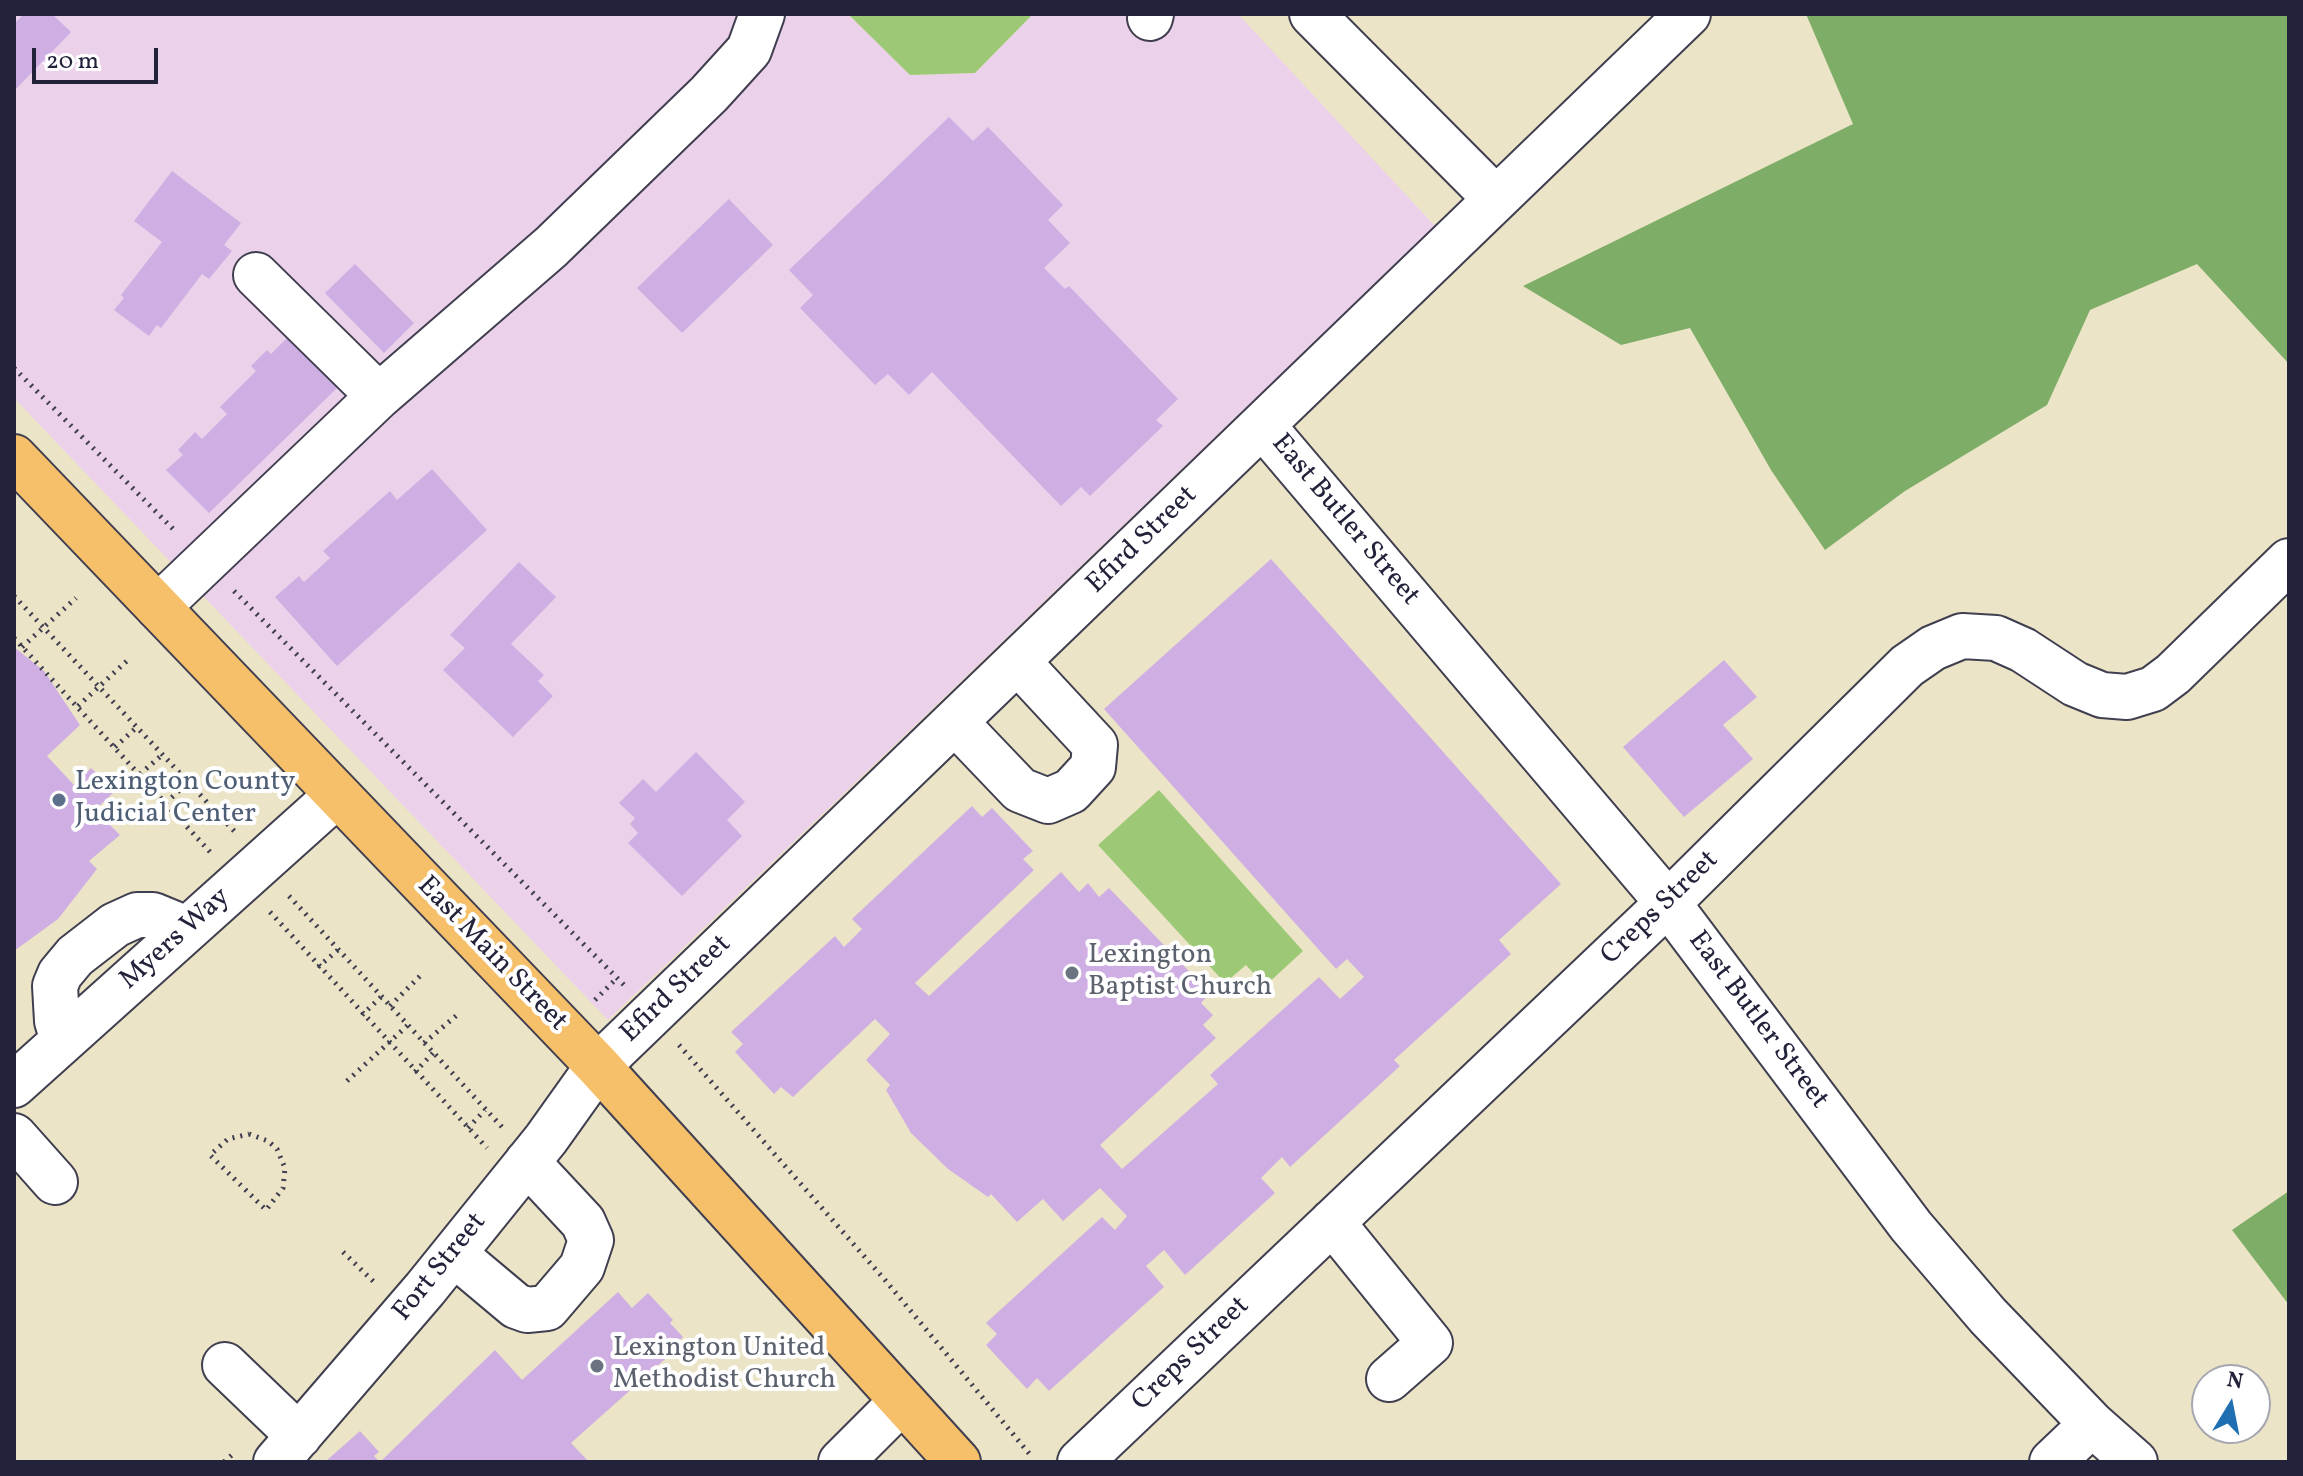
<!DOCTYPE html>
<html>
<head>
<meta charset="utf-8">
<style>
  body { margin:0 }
  #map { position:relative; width:2303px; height:1476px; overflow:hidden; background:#ece4c6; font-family:Vollkorn,serif }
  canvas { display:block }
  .frame { position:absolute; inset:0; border:16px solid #22223b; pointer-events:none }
  .north { position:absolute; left:2191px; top:1364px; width:80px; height:80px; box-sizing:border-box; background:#fff; border:2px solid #a7a7b1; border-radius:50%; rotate:10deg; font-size:22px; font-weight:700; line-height:32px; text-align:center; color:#22223b }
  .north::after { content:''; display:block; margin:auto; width:28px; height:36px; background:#1f6fb2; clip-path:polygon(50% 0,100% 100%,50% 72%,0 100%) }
  .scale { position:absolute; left:32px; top:48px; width:126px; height:36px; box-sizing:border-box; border:4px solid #22223b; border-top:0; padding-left:10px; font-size:24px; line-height:28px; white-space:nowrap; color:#22223b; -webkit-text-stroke:6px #fff; paint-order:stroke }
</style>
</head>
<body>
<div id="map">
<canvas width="2303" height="1476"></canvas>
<div class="frame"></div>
<div class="north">N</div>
<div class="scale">20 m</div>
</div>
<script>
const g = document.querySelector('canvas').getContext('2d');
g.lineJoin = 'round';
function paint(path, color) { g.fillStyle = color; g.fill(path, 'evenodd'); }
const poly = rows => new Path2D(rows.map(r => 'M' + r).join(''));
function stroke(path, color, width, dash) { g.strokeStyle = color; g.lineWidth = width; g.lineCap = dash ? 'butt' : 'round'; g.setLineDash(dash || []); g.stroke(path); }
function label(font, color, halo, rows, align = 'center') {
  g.font = font + ' Vollkorn,serif'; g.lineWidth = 8; g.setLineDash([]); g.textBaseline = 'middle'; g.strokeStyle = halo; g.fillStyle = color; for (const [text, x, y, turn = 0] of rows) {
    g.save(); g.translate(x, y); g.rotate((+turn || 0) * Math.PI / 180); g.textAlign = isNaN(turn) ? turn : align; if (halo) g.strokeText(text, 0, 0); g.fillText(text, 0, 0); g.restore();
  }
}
paint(poly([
  [14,14,848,14,910,75,975,73,1033,14,1238,14,1435,226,608,1020,14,398]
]), '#ecd1ea');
paint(poly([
  [848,14,1033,14,975,73,910,75],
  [1159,790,1303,951,1265,986,1246,965,1225,983,1098,845]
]), '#9dc976');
paint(poly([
  [1806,14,2289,14,2289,364,2197,264,2090,310,2047,405,1905,491,1825,550,1771,470,1690,328,1621,345,1523,286,1853,124],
  [2289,1191,2289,1305,2232,1230]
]), '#7ead67');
paint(poly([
  [24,14,52,14,71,32,14,91,14,24],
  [949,117,973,141,988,127,1063,205,1048,220,1070,243,1044,268,1065,289,1069,286,1178,399,1156,420,1163,426,1090,496,1081,487,1061,506,932,372,909,395,888,374,875,385,800,308,813,295,789,270],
  [172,171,241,223,224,245,232,251,209,279,202,274,161,328,157,325,149,336,114,310,124,298,121,295,162,242,134,221],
  [729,199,773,245,682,333,637,288],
  [355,264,414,323,384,353,325,293],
  [288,337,338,387,209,513,166,470,183,455,178,450,195,432,202,439,227,414,220,407,256,371,251,366,267,350,271,354],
  [432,469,487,530,337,666,275,597,299,576,304,582,330,558,323,551,390,491,397,500],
  [1271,559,1561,884,1499,940,1511,954,1394,1060,1400,1066,1290,1167,1282,1157,1261,1178,1275,1193,1185,1275,1164,1250,1146,1266,1164,1287,1049,1391,1037,1378,1027,1389,986,1345,997,1334,986,1323,1102,1217,1115,1230,1127,1216,1100,1188,1063,1221,1043,1199,1017,1222,991,1194,988,1197,948,1169,911,1133,886,1090,890,1085,866,1060,890,1034,875,1019,793,1097,781,1087,774,1094,735,1052,743,1044,731,1032,835,936,844,947,862,929,852,919,972,806,982,817,992,808,1033,851,1023,859,1034,870,915,983,929,996,1061,872,1079,892,1088,883,1099,897,1109,888,1210,993,1201,1003,1213,1015,1203,1025,1216,1038,1100,1145,1122,1169,1218,1084,1210,1075,1319,977,1340,999,1364,977,1347,959,1336,969,1104,709],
  [519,562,556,597,511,644,544,675,538,681,553,696,513,737,443,670,465,648,450,635],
  [14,647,44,671,80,725,47,756,74,785,91,768,115,791,95,810,120,835,89,861,97,869,58,919,14,951],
  [1724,660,1757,697,1723,725,1753,759,1684,817,1623,747],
  [696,752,745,802,727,820,742,836,682,896,628,843,638,833,630,824,635,818,619,803,643,779,656,792],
  [618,1292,632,1308,648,1293,673,1320,670,1323,683,1337,670,1349,673,1352,571,1443,589,1462,325,1462,360,1431,379,1452,374,1456,380,1462,495,1350,522,1380]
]), '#cfafe3');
const minor = poly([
  [1312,14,1496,199],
  [1150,18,1151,14],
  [256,275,379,396],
  [1263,426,1668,903,1911,1226,1988,1316,2092,1424,2135,1462],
  [158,607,379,396,551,247,709,94,749,50,762,14],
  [955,722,1020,790,1048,801,1071,791,1093,767,1095,745,1018,662],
  [63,1041,57,1021,55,986,60,974,75,956,115,925,137,915,153,915,187,929],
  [14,1085,337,795],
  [14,1136,55,1182],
  [1332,1222,1430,1343,1389,1379],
  [454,1254,516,1306,527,1310,547,1308,582,1267,591,1240,583,1222,527,1162],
  [225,1365,299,1436],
  [276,1462,425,1289,546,1139,598,1066,1688,14],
  [841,1462,902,1401],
  [1080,1462,1668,903,1907,666,1933,648,1962,636,1996,638,2023,650,2075,684,2102,695,2127,697,2153,689,2173,674,2289,561],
  [2052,1462,2092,1424]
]);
const major = poly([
  [14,457,598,1066,958,1462]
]);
stroke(minor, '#403f50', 48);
stroke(major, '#403f50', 48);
stroke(poly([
  [14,368,176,532],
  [234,591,624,985],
  [14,596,235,832],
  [14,638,211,853],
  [22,647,76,598],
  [78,706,130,658],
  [115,747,137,727],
  [140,774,162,755],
  [166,803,188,782],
  [289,896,502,1127],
  [270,912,487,1148],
  [318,967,338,950],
  [595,1000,617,978],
  [390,1006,421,975],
  [362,1015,381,997],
  [424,1043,457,1015],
  [679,1045,885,1280,1032,1457],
  [415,1072,433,1053],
  [347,1081,408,1025],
  [468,1128,485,1110],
  [249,1134,268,1141,277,1149,285,1168,283,1188,266,1210,210,1155,228,1139,249,1134],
  [343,1252,374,1282],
  [224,1462,232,1455]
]), '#403f50', 5, [2, 6]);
stroke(minor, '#fff', 44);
stroke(major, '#f6c06b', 44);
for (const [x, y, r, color] of [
  [59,800,8,"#5c6f8a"],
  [1072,973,8,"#6b7280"],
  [597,1366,8,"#6b7280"]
]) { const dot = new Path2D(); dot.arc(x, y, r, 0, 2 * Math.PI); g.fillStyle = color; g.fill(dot); stroke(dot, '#fff', 3); }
label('28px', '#22223b', '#fff', [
  ["East Butler Street",1344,521,50],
  ["Efird Street",1143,541,-44],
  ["Creps Street",1661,909,-44],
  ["Myers Way",176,940,-42],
  ["East Main Street",491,955,46],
  ["Efird Street",677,990,-44],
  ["East Butler Street",1757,1021,53],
  ["Fort Street",441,1268,-51],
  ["Creps Street",1192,1355,-44]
]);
label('28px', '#4e5e75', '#fff', [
  ["Lexington County",75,784],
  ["Judicial Center",75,816]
], 'left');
label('28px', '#5b616d', '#fff', [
  ["Lexington",1088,957],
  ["Baptist Church",1088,989],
  ["Lexington United",613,1350],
  ["Methodist Church",613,1382]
], 'left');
</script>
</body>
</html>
